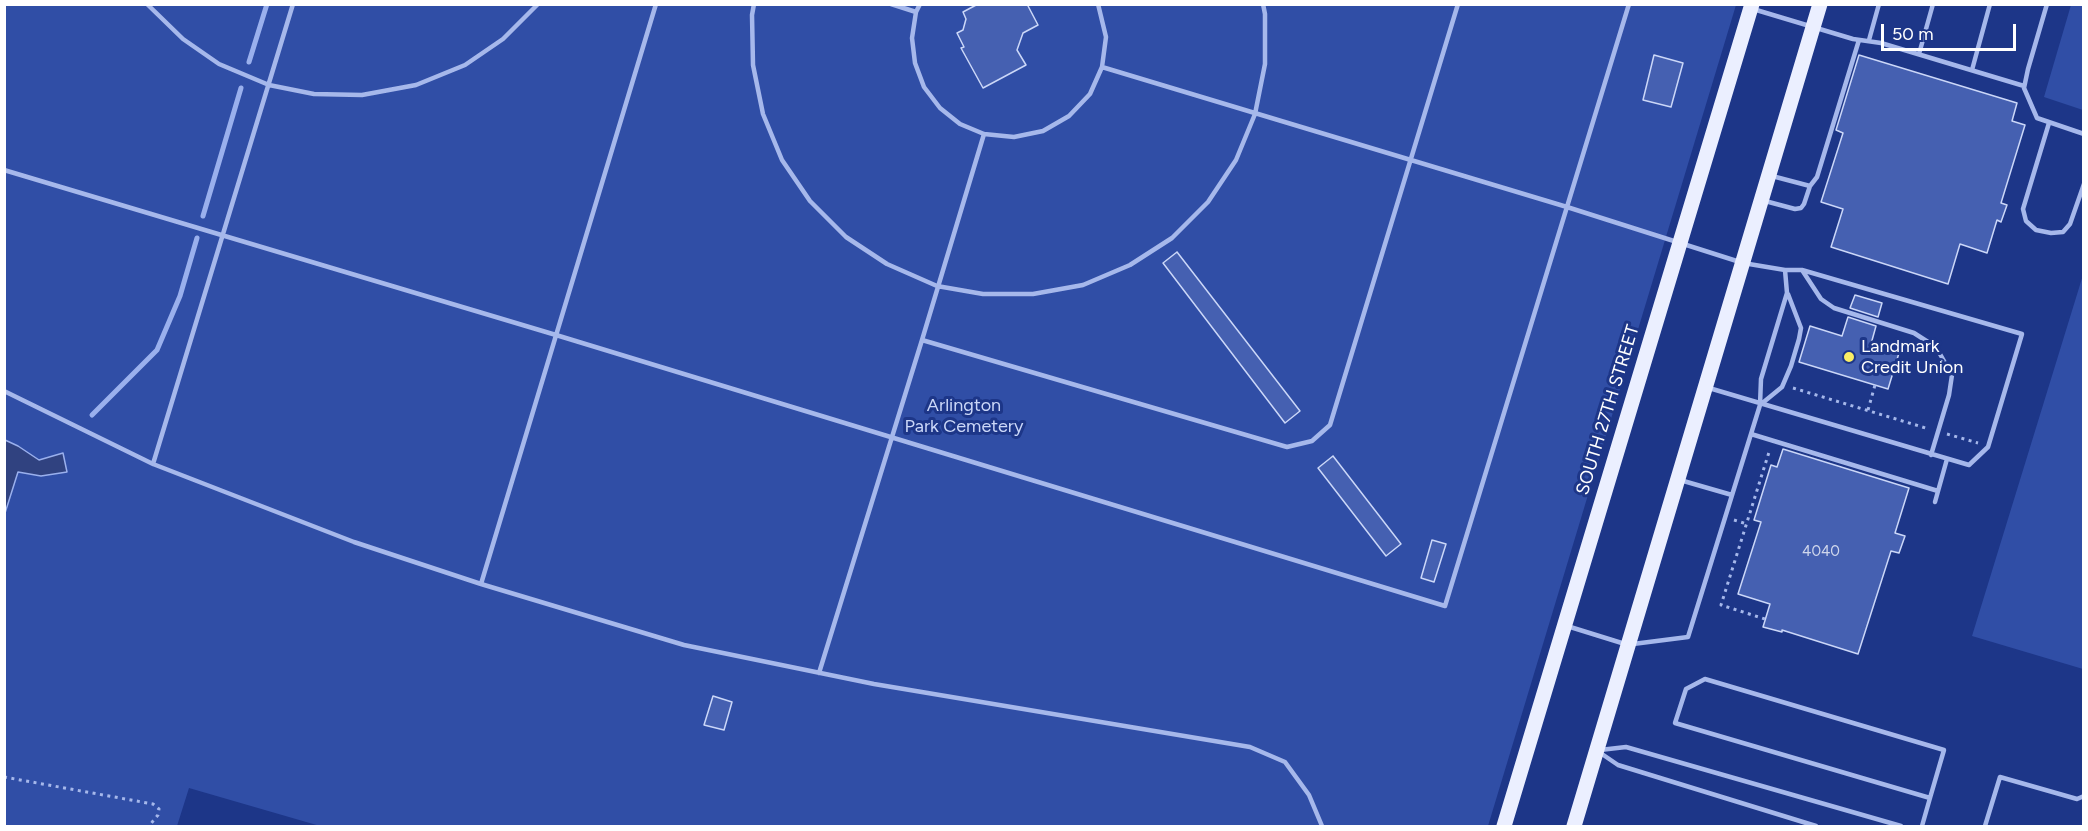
<!DOCTYPE html>
<html>
<head>
<meta charset="utf-8">
<style>
  body { margin:0 }
  #map { position:relative; width:2088px; height:831px; overflow:hidden; background:#1d3688; font-family:Figtree,sans-serif }
  canvas { display:block }
  .frame { position:absolute; inset:0; border:6px solid #fff; pointer-events:none }
  .scale { position:absolute; left:1881px; top:24px; width:135px; height:27px; box-sizing:border-box; border:3px solid #fff; border-top:0; padding-left:8px; font-size:18px; line-height:21px; white-space:nowrap; color:#fff; -webkit-text-stroke:4px #1d3688; paint-order:stroke }
</style>
</head>
<body>
<div id="map">
<canvas width="2088" height="831"></canvas>
<div class="frame"></div>
<div class="scale">50 m</div>
</div>
<script>
const g = document.querySelector('canvas').getContext('2d');
g.lineJoin = 'round';
function paint(path, color) { g.fillStyle = color; g.fill(path, 'evenodd'); }
const poly = rows => new Path2D(rows.map(r => 'M' + r).join(''));
function stroke(path, color, width, dash) { g.strokeStyle = color; g.lineWidth = width; g.lineCap = dash ? 'butt' : 'round'; g.setLineDash(dash || []); g.stroke(path); }
function label(font, color, halo, rows, align = 'center') {
  g.font = font + ' Figtree,sans-serif'; g.lineWidth = 6; g.setLineDash([]); g.textBaseline = 'middle'; g.strokeStyle = halo; g.fillStyle = color; for (const [text, x, y, turn = 0] of rows) {
    g.save(); g.translate(x, y); g.rotate((+turn || 0) * Math.PI / 180); g.textAlign = isNaN(turn) ? turn : align; if (halo) g.strokeText(text, 0, 0); g.fillText(text, 0, 0); g.restore();
  }
}
paint(poly([
  [5,5,1736,5,1488,826,320,826,189,788,177,826,5,826],
  [2071,5,2083,5,2083,110,2044,97],
  [2083,275,2083,669,1972,636]
]), '#304ea6');
const water = poly([
  [5,440,18,446,39,460,63,453,67,472,41,476,18,472,5,513,5,440]
]);
paint(water, '#304280');
stroke(water, '#9ab0ed', 1.5);
stroke(poly([
  [249,62,267,4],
  [203,216,241,88],
  [92,415,157,350,180,296,197,238]
]), '#9ab0ed', 5);
const building = poly([
  [978,4,1027,4,1038,25,1023,33,1017,50,1026,65,983,88,961,48,964,47,957,33,963,30,966,19,963,12,978,4],
  [1654,55,1683,63,1671,107,1643,100,1654,55],
  [1859,55,2017,103,2012,121,2025,125,2001,203,2007,205,2001,222,1997,220,1987,253,1960,244,1948,284,1831,247,1843,209,1821,202,1843,133,1836,130,1859,55],
  [1177,252,1300,411,1285,423,1163,263,1177,252],
  [1855,295,1882,303,1878,317,1850,308,1855,295],
  [1848,317,1876,326,1871,344,1899,353,1888,389,1799,362,1810,326,1842,336,1848,317],
  [1783,449,1909,488,1895,533,1905,536,1899,553,1891,551,1858,654,1782,630,1782,632,1763,627,1770,604,1738,594,1761,522,1754,520,1771,465,1777,467,1783,449],
  [1333,456,1401,544,1386,556,1318,468,1333,456],
  [1432,540,1446,544,1434,582,1421,578,1432,540],
  [713,696,732,702,724,730,704,725,713,696]
]);
paint(building, '#4560b1');
stroke(building, '#cbd7f8', 1.5);
stroke(poly([
  [1793,388,1929,429],
  [1868,410,1875,385],
  [1947,434,1978,443],
  [1734,520,1747,524],
  [1765,619,1721,605,1770,449],
  [4,777,153,804,159,809,158,815,149,826]
]), '#a6b8eb', 3, [3, 4.5]);
stroke(poly([
  [147,4,183,39,219,64,269,85,314,94,362,95,416,85,465,65,503,39,538,4],
  [754,4,752,15,753,65,763,114,782,160,810,201,846,237,887,264,937,286,983,294,1033,294,1083,285,1130,265,1172,238,1208,202,1236,160,1255,114,1265,64,1265,14,1263,4],
  [891,4,916,12],
  [920,4,916,12,912,38,915,63,924,87,940,108,960,124,984,134,1014,137,1043,131,1069,116,1090,94,1102,67,1106,37,1098,4],
  [2047,4,2028,69,2024,88,2037,118,2084,134],
  [1753,9,1853,39,1881,43,2024,86],
  [1869,40,1879,4],
  [1919,54,1933,4],
  [1102,67,1567,207,1743,263,1785,270,1802,270,2022,334,1988,447,1969,465,1709,388],
  [1972,70,1990,4],
  [2049,123,2023,209,2026,221,2036,230,2051,233,2063,232,2070,224,2084,184],
  [984,134,922,340,1287,447,1312,441,1330,425,1458,4],
  [4,170,556,335,1445,606,1629,4],
  [1772,176,1810,186],
  [1765,201,1795,209,1801,208,1804,204,1810,186,1817,177,1859,40],
  [1802,270,1821,299,1834,308,1914,333,1928,342,1940,354,1952,375,1949,395,1931,455],
  [4,391,153,464,354,542,481,584,684,645,874,684,1250,747,1285,762,1309,795,1322,826],
  [1760,405,1782,387,1791,366,1799,339,1801,328,1788,294],
  [1751,434,1938,491],
  [153,464,293,4],
  [1680,480,1732,495],
  [1935,502,1947,459],
  [481,584,656,4],
  [1567,626,1625,644],
  [1633,644,1688,637,1760,405,1761,379,1787,293,1785,270],
  [819,673,922,340],
  [1600,750,1626,747,1901,826],
  [1599,752,1618,765,1816,826],
  [1922,826,1930,798,1944,750,1705,679,1686,689,1675,723,1930,798],
  [1985,826,2000,777,2077,799,2084,796]
]), '#a6b8eb', 4.5);
stroke(poly([
  [1504,826,1752,4],
  [1574,826,1820,4]
]), '#ebefff', 15);
for (const [x, y, r, color] of [
  [1849,357,6,"#fbee65"]
]) { const dot = new Path2D(); dot.arc(x, y, r, 0, 2 * Math.PI); g.fillStyle = color; g.fill(dot); stroke(dot, '#1d3688', 2); }
label('15px', '#d0d7ec', null, [
  ["4040",1821,552]
]);
label('18px', '#fff', '#1d3688', [
  ["Landmark",1861,347],
  ["Credit Union",1861,368]
], 'left');
label('18px', '#cbd7f8', '#1d3688', [
  ["Arlington",964,406],
  ["Park Cemetery",964,427]
]);
label('18px', '#fff', '#1d3688', [
  ["SOUTH 27TH STREET",1608,410,-73]
]);
</script>
</body>
</html>
